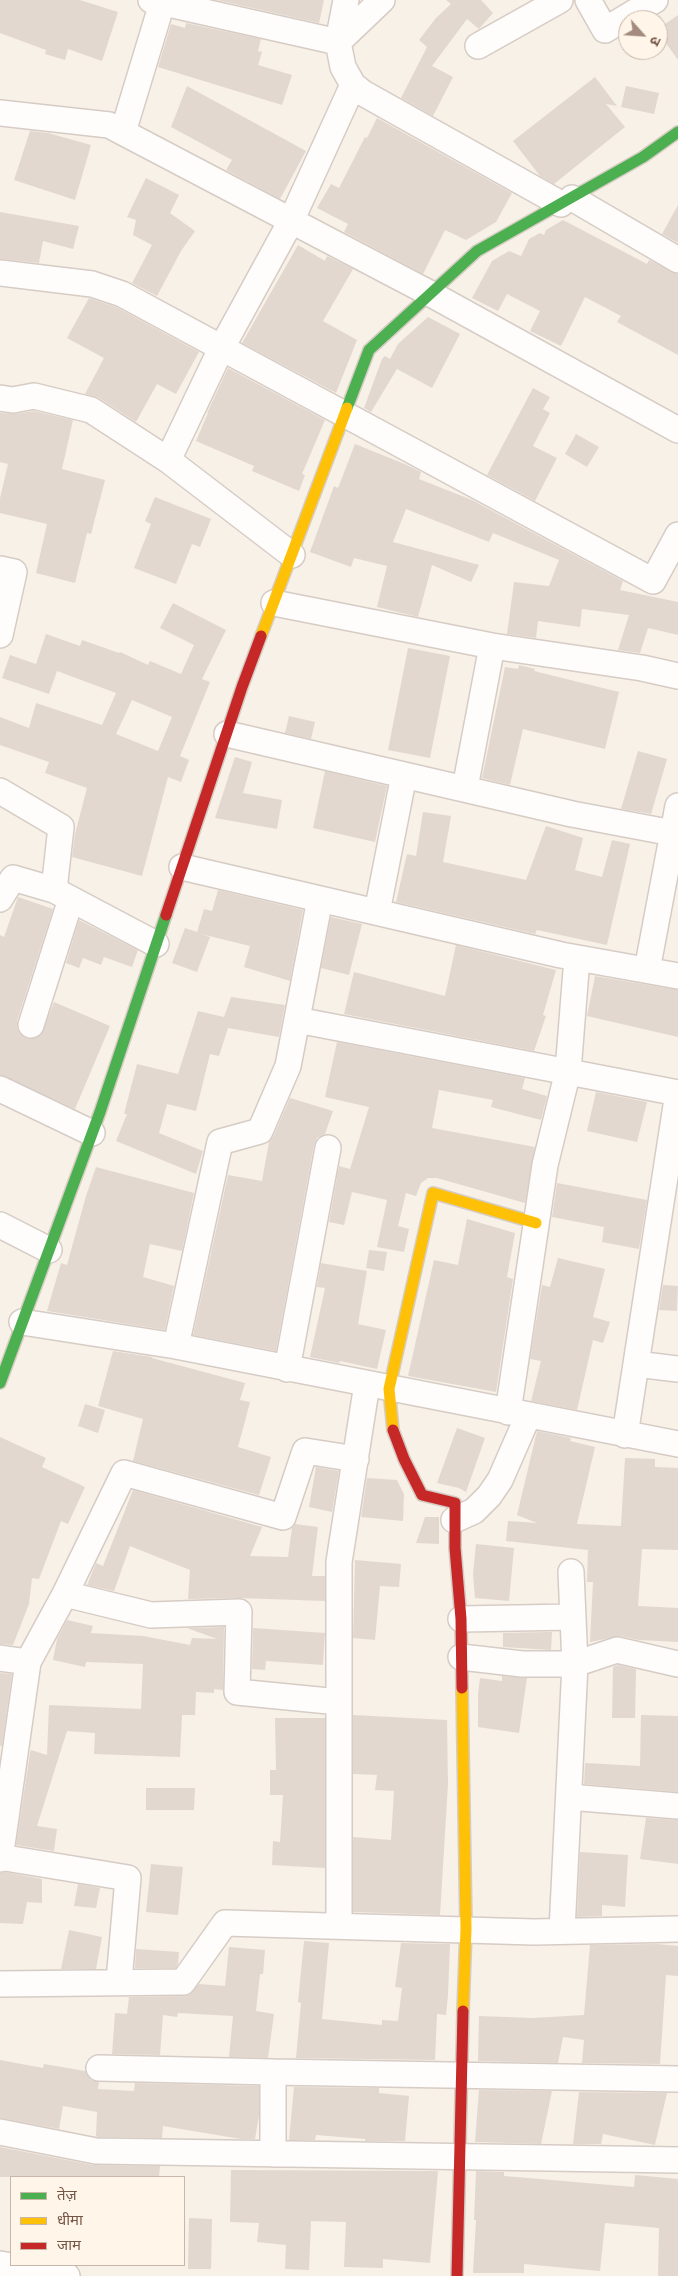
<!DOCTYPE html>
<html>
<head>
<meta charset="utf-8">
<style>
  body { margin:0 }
  #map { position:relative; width:678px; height:2276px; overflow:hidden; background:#f7f1e8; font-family:"DejaVu Sans","Noto Sans Devanagari",sans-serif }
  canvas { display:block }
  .legend { position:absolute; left:10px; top:2176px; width:175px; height:90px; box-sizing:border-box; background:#fff6e9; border:1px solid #c8b6a8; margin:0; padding:6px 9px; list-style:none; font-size:15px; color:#765647 }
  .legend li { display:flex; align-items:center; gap:10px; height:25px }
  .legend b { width:25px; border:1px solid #c8b6a8 }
  .north { position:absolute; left:618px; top:10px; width:50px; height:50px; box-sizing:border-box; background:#fff6e9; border:1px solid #c8b6a8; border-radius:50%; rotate:116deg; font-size:14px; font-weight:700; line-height:20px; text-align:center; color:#765647 }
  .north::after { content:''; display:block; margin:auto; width:18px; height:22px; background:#a38c7f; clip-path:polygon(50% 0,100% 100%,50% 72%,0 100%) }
</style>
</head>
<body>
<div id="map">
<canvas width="678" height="2276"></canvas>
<ul class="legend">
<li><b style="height:6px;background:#4caf50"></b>तेज़</li>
<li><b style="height:6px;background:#ffc107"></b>धीमा</li>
<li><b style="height:6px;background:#c62828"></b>जाम</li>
</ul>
<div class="north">उ</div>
</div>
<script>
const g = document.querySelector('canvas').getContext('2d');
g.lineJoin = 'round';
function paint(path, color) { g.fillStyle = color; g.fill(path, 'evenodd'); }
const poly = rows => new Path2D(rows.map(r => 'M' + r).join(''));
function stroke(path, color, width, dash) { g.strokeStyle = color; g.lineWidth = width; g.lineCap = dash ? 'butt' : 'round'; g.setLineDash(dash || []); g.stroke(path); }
paint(poly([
  [0,0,80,0,118,12,102,61,68,49,65,60,45,54,46,50,0,33],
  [217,0,324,0,319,23],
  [446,0,481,0,493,13,479,29,467,19,432,66,453,77,433,116,401,98,427,47,419,40,436,18,451,4],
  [678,15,678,60,658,32,658,29],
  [186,23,261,39,258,51,262,52,258,65,292,75,282,105,158,67,171,24,185,28],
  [595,77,617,106,606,104,625,127,554,184,540,176,513,141],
  [187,86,306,151,280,199,226,170,232,160,171,127],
  [626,86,659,93,654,114,621,107],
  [377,118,512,193,496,222,466,240,445,230,423,274,344,232,348,224,317,208,331,184,339,188,365,137,367,138],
  [30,131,48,133,91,145,75,200,14,180],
  [146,178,179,195,170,213,195,231,181,251,157,296,132,283,152,245,133,235,136,220,127,217],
  [678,205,678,243,662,234],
  [0,212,79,226,73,249,43,241,39,263,0,259],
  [563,220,647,264,649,260,678,274,678,355,617,322,621,316,585,297,561,346,530,331,540,311,507,294,498,311,472,298,492,261,509,251,521,256,529,239,540,233,544,235,546,230],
  [298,245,325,261,327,256,353,269,323,321,357,340,336,393,242,343],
  [89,298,116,307,199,352,176,394,157,384,136,422,99,398,85,394,104,358,67,338],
  [428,317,460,334,432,388,397,369,371,412,364,408,382,359,385,356,390,359,398,344],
  [228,368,325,420,302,474,305,475,299,491,252,471,254,466,196,441,208,413,207,413],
  [533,388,550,397,543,409,550,413,533,446,557,458,535,501,487,475],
  [34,411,73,420,62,469,105,480,91,534,87,533,75,583,36,573,47,524,0,513,0,498,8,464,0,462,0,413,15,414],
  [576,434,599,447,587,467,565,454],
  [355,444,407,465,421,472,419,479,472,500,623,581,620,590,678,602,678,635,648,628,640,653,618,650,629,615,582,609,580,627,538,621,536,638,507,634,514,582,549,586,559,560,493,533,489,542,406,509,393,542,479,565,471,582,432,565,418,617,377,607,387,566,354,558,351,567,310,552,334,486,338,488],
  [155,497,211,519,200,547,192,544,176,584,134,568,151,524,145,521],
  [173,603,226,630,202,679,210,682,180,756,189,760,181,782,168,777,142,876,72,857,75,834,87,788,45,773,49,762,0,745,0,717,29,728,36,703,102,725,116,693,57,671,49,694,2,678,10,655,36,664,46,634,80,646,82,640,119,653,120,652,148,665,150,661,181,674,194,645,160,628],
  [132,700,172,717,158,751,116,734],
  [408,648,450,656,430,758,388,750],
  [519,665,535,669,534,671,619,692,605,749,523,729,510,785,482,778,505,667,518,669],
  [289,716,315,722,311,739,285,733],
  [638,751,667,759,651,814,621,809],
  [235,757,252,762,243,793,282,800,277,829,215,818],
  [325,771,387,786,375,842,313,828],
  [423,812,451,816,443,862,526,880,546,826,583,838,575,870,602,877,612,840,630,844,607,945,537,930,535,934,396,902,407,854,416,856],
  [218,890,303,910,290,981,244,967,250,946,201,934,210,937,197,972,172,963,185,928,197,932,204,909,212,911],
  [18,897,53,909,17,1021,17,1028,20,1034,26,1038,34,1039,41,1035,54,1002,110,1026,75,1109,0,1075,0,935,4,937],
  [331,917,362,924,349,975,321,968],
  [79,920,138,950,132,967,104,957,101,965,83,958,79,968,66,963],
  [456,945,556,970,543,1015,546,1016,534,1051,344,1014,354,972,445,996],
  [595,976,678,990,678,1037,587,1016],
  [231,997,285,1005,279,1037,228,1028,219,1056,210,1054,196,1111,167,1104,159,1133,203,1151,196,1174,116,1141,127,1114,124,1114,137,1064,178,1074,198,1011,224,1017],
  [337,1042,525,1078,522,1089,547,1096,541,1120,491,1107,493,1100,439,1090,432,1128,535,1147,525,1203,437,1178,428,1178,421,1183,416,1196,406,1193,398,1226,409,1229,404,1252,377,1247,387,1200,352,1192,344,1225,329,1222,339,1166,350,1169,369,1107,325,1097],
  [596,1092,647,1102,637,1142,587,1131],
  [290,1098,333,1111,325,1134,317,1138,314,1145,276,1351,193,1335,228,1175,262,1181,269,1142,273,1137],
  [96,1167,194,1193,182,1251,150,1244,143,1277,174,1286,165,1330,47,1311,61,1263,67,1265,86,1196],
  [557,1183,647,1200,639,1249,602,1242,604,1227,552,1217],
  [467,1219,515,1233,507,1277,513,1279,496,1392,408,1376,434,1260,458,1265],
  [369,1250,387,1252,384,1271,366,1268],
  [558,1258,605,1269,593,1317,610,1322,603,1343,593,1340,577,1410,531,1401,541,1361,530,1359,542,1285,550,1287],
  [321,1263,367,1271,358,1324,386,1330,377,1369,340,1361,339,1363,310,1357,325,1288,317,1287],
  [663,1285,678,1286,677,1311,659,1310],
  [113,1351,152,1357,152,1358,245,1383,240,1400,250,1402,238,1447,271,1457,259,1495,133,1461,143,1419,98,1406],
  [85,1404,105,1410,98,1433,78,1426],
  [457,1428,485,1438,466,1492,459,1488,437,1483],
  [537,1431,571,1438,570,1441,595,1447,577,1524,621,1526,625,1458,655,1459,655,1467,678,1468,678,1550,642,1549,638,1606,678,1608,678,1642,639,1640,620,1636,590,1642,593,1582,587,1582,588,1550,506,1541,508,1521,537,1523,517,1515],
  [0,1437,46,1458,42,1467,85,1487,68,1524,61,1521,39,1579,32,1578,29,1604,13,1645,0,1644],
  [316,1467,339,1471,332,1512,309,1507],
  [367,1478,397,1480,404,1494,403,1521,361,1517],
  [133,1490,262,1527,250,1556,288,1557,292,1528,295,1524,318,1527,312,1576,325,1576,325,1601,239,1598,188,1599,190,1570,130,1546,114,1591,87,1585,96,1563,103,1566],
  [425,1517,439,1517,439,1544,416,1543],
  [476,1544,514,1548,509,1601,475,1598,473,1574],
  [355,1560,401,1564,399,1587,380,1586,375,1640,353,1638],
  [67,1620,93,1626,91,1633,143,1636,190,1645,192,1638,217,1639,187,1628,224,1627,223,1690,214,1689,214,1693,196,1692,195,1715,182,1715,180,1757,94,1754,95,1733,67,1731,37,1826,57,1829,54,1851,16,1845,30,1753,31,1750,47,1755,49,1705,141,1709,143,1664,86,1662,85,1667,53,1660,57,1639],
  [253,1628,325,1633,323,1665,266,1661,265,1670,252,1669],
  [548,1632,552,1632,551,1650,503,1647,503,1633],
  [618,1665,636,1669,635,1718,612,1718,613,1667],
  [0,1673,12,1674,2,1746,0,1746],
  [502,1676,527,1678,519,1733,478,1727,478,1694,480,1678,502,1681],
  [353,1715,447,1720,448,1784,440,1915,353,1912,353,1837,391,1840,394,1791,375,1790,377,1775,353,1774],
  [641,1715,678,1716,678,1792,584,1784,585,1763,640,1766],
  [275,1718,325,1718,325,1868,272,1865,273,1841,280,1842,283,1795,270,1795,270,1770,276,1770],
  [146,1788,195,1788,194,1810,146,1810],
  [646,1818,678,1820,678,1864,640,1859],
  [580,1852,628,1855,625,1907,602,1905,602,1916,577,1917],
  [151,1864,183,1867,178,1915,146,1912],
  [5,1872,42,1879,42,1903,27,1902,23,1924,0,1923,0,1873],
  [78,1884,100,1888,96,1908,74,1906],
  [69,1930,102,1937,96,1969,61,1969],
  [304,1941,329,1943,322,2019,382,2025,382,2020,398,2021,402,1988,395,1987,401,1943,450,1944,448,1995,446,2015,437,2014,435,2060,296,2058,301,2003,298,2002],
  [657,1944,678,1946,678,1976,666,1975,660,2064,582,2063,584,2040,563,2037,558,2063,478,2061,479,2016,533,2018,584,2015,590,1945],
  [229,1947,265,1950,263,1974,260,1974,256,2011,274,2014,268,2058,229,2057,233,2016,178,2013,177,2017,163,2015,160,2055,112,2054,115,2013,127,2014,129,1997,183,1996,190,1994,199,1984,225,1986],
  [136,1949,179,1952,178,1964,176,1968,135,1968],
  [0,2060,43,2068,44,2064,85,2071,91,2080,99,2082,98,2089,134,2091,135,2083,259,2086,259,2116,255,2139,241,2139,163,2126,162,2138,98,2137,96,2136,97,2112,63,2106,59,2129,0,2118],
  [294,2087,379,2088,379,2093,409,2096,405,2141,365,2141,365,2139,316,2135,315,2140,289,2140],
  [479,2090,552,2091,541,2144,475,2142],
  [579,2092,667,2093,655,2145,603,2134,601,2144,573,2144],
  [0,2147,93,2165,160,2166,159,2177,0,2177],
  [231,2170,438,2171,430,2263,383,2259,383,2268,344,2267,346,2222,311,2221,309,2270,285,2269,286,2245,257,2242,259,2223,230,2222],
  [476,2171,504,2172,504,2176,634,2187,635,2175,678,2179,678,2276,658,2276,659,2228,605,2223,600,2271,524,2264,524,2273,473,2273,476,2220,474,2220],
  [189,2218,212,2219,211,2269,188,2269]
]), '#e3d8d0');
const street = poly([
  [151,0,338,42,382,0],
  [346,0,338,42,343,67,353,85,363,93,561,204],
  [588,0,605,30,655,0],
  [478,46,560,0],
  [0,113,109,125,431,294,678,430],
  [123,132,163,0],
  [572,198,678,260],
  [0,273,92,284,122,294,653,581,678,535],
  [0,398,13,400,34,396,91,410,168,460,221,349,291,221,353,85],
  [168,460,292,555],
  [0,569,14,572,0,635],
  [274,603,492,646,642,668,678,676],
  [227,734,572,814,678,834],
  [465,788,492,646],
  [0,791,61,827,54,890,156,944],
  [182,867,561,955,678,976],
  [0,899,13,878,54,890],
  [377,912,404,775],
  [647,970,678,806],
  [297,1020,678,1093],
  [31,1025,71,899],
  [0,1089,92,1133],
  [0,1225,49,1250],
  [22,1322,176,1346,678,1444],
  [176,1346,220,1142,260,1131,288,1066,320,899],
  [636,1364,678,1369],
  [287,1369,328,1148],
  [508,1412,545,1165,568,1071,577,958],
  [625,1435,678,1093],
  [454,1520,474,1511,489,1496,500,1480,528,1416],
  [65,1594,151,1615,239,1612,237,1692,339,1702],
  [461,1619,573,1617],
  [461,1657,522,1664,575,1664,617,1650,678,1664],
  [0,1658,28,1662],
  [569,1797,678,1806],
  [0,1857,128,1878,119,1981],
  [0,1859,28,1662,65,1594,124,1473,283,1517,305,1451,356,1459],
  [339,1925,339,1562,367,1384],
  [562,1931,575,1664,571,1572],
  [0,1984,183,1982,225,1923,534,1932,678,1929],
  [99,2068,273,2072],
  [0,2132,96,2151,678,2160],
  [273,2154,273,2072,678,2079],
  [0,2264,67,2276]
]);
const fast = poly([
  [347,408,369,350,477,251,643,157,678,132],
  [0,1383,100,1112,166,915]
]);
const slow = poly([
  [261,636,347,408],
  [393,1430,389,1389,433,1193,536,1223],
  [462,1688,466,1929,463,2011]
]);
const jam = poly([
  [166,915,242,687,261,636],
  [393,1430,404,1459,422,1495,455,1503,455,1548,461,1619,462,1688],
  [457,2276,463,2011]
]);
stroke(street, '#d6ccc5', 28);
stroke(fast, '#d6ccc4', 14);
stroke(slow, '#d6ccc4', 14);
stroke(jam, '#d6ccc4', 14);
stroke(street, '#fefdfc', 25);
stroke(fast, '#4caf50', 11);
stroke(slow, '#ffc107', 11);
stroke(jam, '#c62828', 11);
</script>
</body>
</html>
